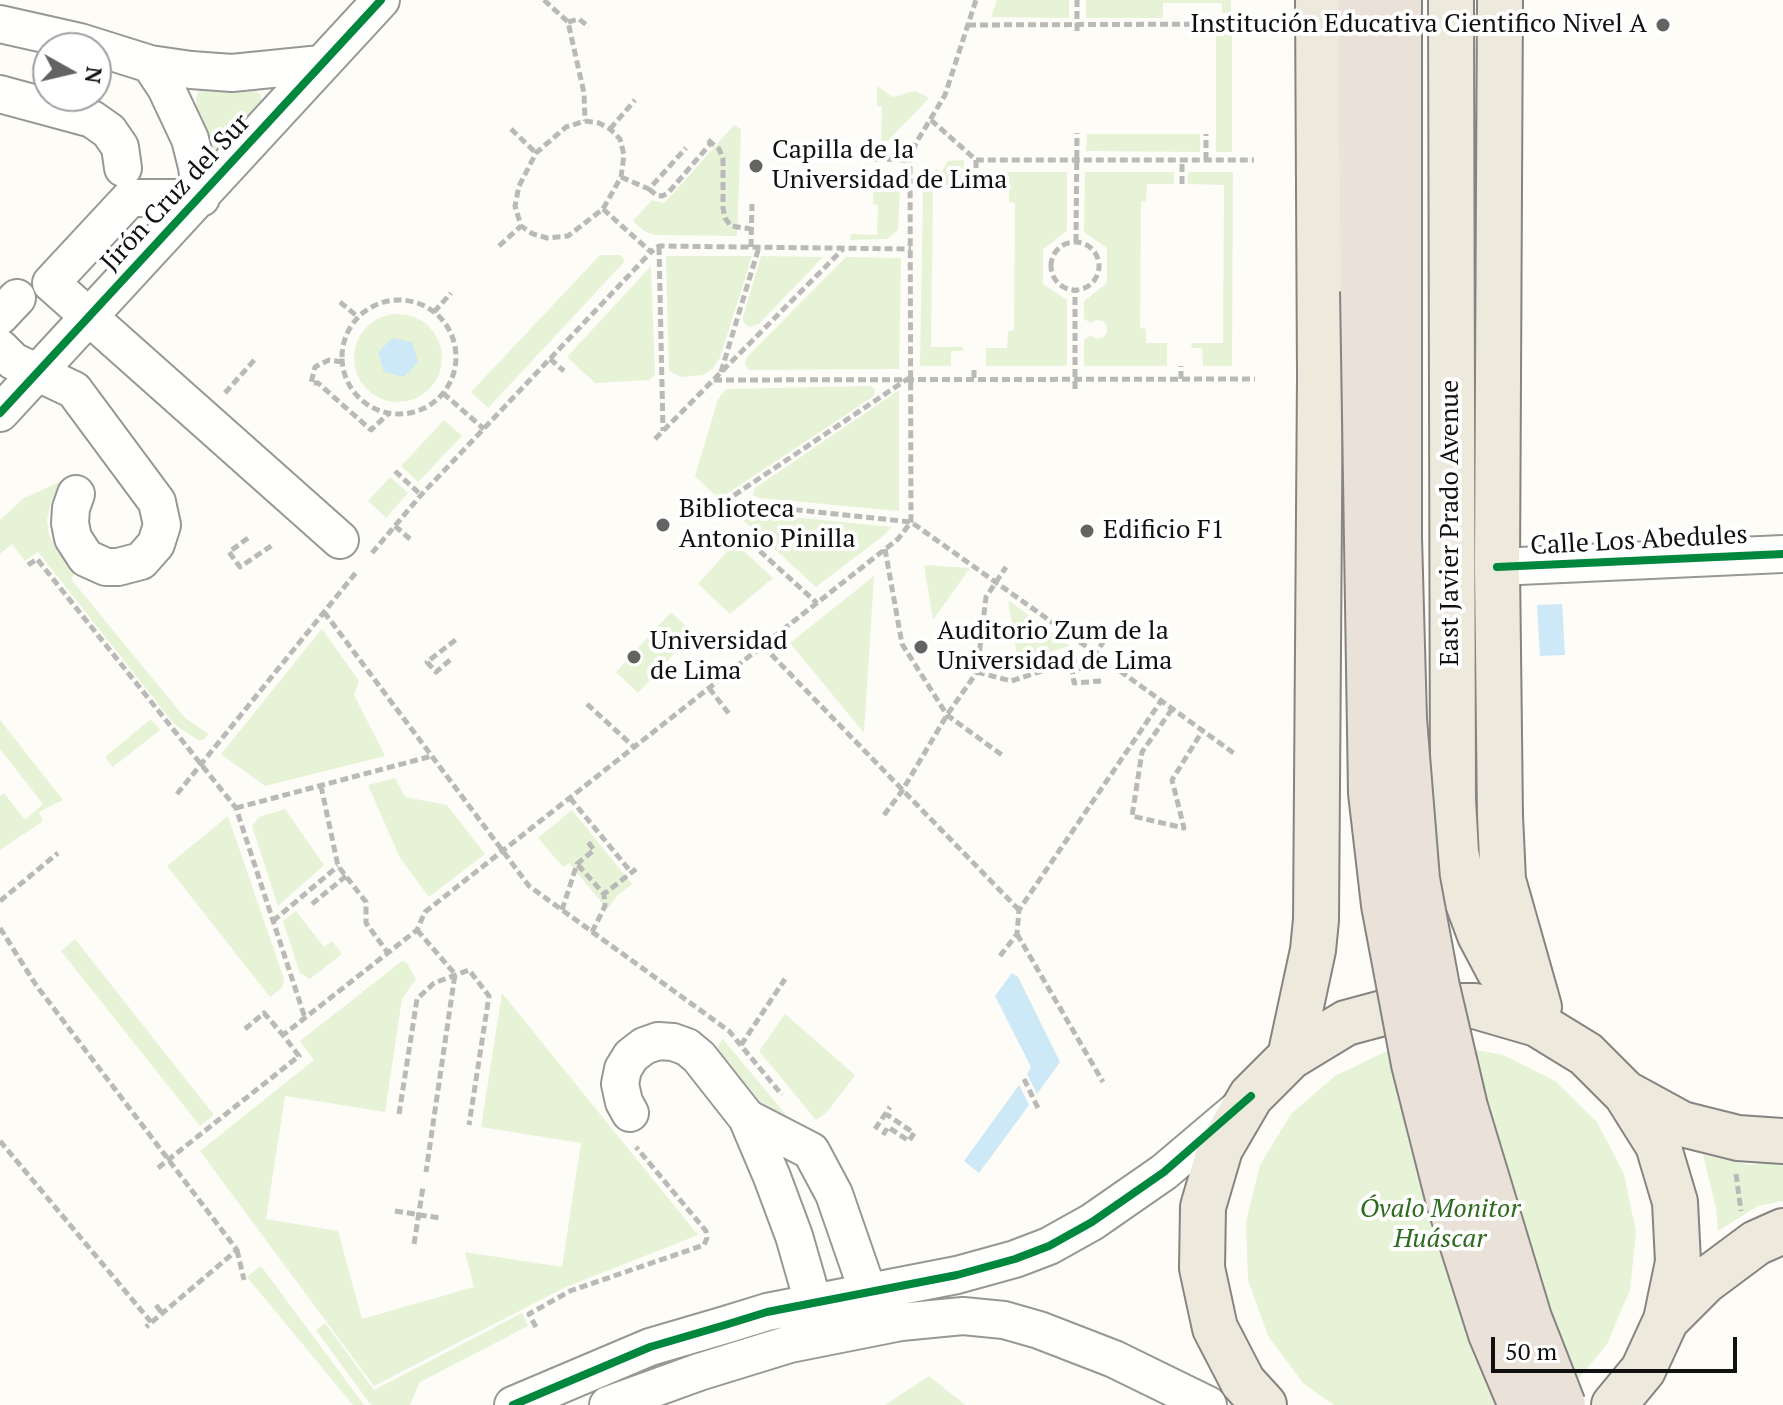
<!DOCTYPE html>
<html>
<head>
<meta charset="utf-8">
<style>
  body { margin:0 }
  #map { position:relative; width:1783px; height:1405px; overflow:hidden; background:#fdfcf7; font-family:"PT Serif",serif }
  canvas { display:block }
  .north { position:absolute; left:32px; top:32px; width:80px; height:80px; box-sizing:border-box; background:#fff; border:2px solid #a0a0a0; border-radius:50%; rotate:98deg; font-size:22px; font-weight:700; line-height:32px; text-align:center; color:#111 }
  .north::after { content:''; display:block; margin:auto; width:28px; height:36px; background:#646362; clip-path:polygon(50% 0,100% 100%,50% 72%,0 100%) }
  .scale { position:absolute; left:1491px; top:1337px; width:246px; height:36px; box-sizing:border-box; border:4px solid #111; border-top:0; padding-left:10px; font-size:24px; line-height:28px; white-space:nowrap; color:#111; -webkit-text-stroke:6px #fff; paint-order:stroke }
</style>
</head>
<body>
<div id="map">
<canvas width="1783" height="1405"></canvas>
<div class="north">N</div>
<div class="scale">50 m</div>
</div>
<script>
const g = document.querySelector('canvas').getContext('2d');
g.lineJoin = 'round';
function paint(path, color) { g.fillStyle = color; g.fill(path, 'evenodd'); }
const poly = rows => new Path2D(rows.map(r => 'M' + r).join(''));
function stroke(path, color, width, dash) { g.strokeStyle = color; g.lineWidth = width; g.lineCap = dash ? 'butt' : 'round'; g.setLineDash(dash || []); g.stroke(path); }
function label(font, color, halo, rows, align = 'center') {
  g.font = font + ' "PT Serif",serif'; g.lineWidth = 8; g.setLineDash([]); g.textBaseline = 'middle'; g.strokeStyle = halo; g.fillStyle = color; for (const [text, x, y, turn = 0] of rows) {
    g.save(); g.translate(x, y); g.rotate((+turn || 0) * Math.PI / 180); g.textAlign = isNaN(turn) ? turn : align; if (halo) g.strokeText(text, 0, 0); g.fillText(text, 0, 0); g.restore();
  }
}
paint(poly([
  [997,0,1069,0,1069,18,991,17],
  [1086,0,1231,0,1231,13,1222,13,1222,3,1163,3,1163,18,1086,18],
  [1216,31,1232,31,1232,152,1216,152],
  [877,86,893,97,915,91,929,98,888,141,881,141,882,106,877,106],
  [251,87,261,95,262,104,217,154,211,153,207,148,196,107,197,93,203,88],
  [734,125,741,129,737,236,655,235,644,231,633,221,652,200,663,203,669,198],
  [1087,134,1200,134,1200,152,1086,151],
  [964,160,964,172,971,172,971,186,933,187,931,347,963,347,963,351,951,351,951,366,920,366,923,191,936,169,942,171,948,161],
  [983,172,1067,172,1067,231,1043,249,1043,284,1067,300,1067,366,986,366,986,348,1007,348,1008,331,1014,330,1015,203,1009,202,1009,186,982,186],
  [1085,172,1174,172,1174,184,1147,184,1146,201,1141,202,1140,328,1146,329,1146,343,1167,343,1167,366,1084,366,1084,340,1091,335,1096,339,1103,337,1107,332,1107,326,1103,321,1096,320,1091,323,1084,319,1084,301,1107,283,1107,248,1084,232],
  [1188,172,1233,172,1232,366,1203,366,1202,348,1191,348,1192,343,1223,343,1224,185,1188,184],
  [874,177,898,179,900,184,898,230,887,239,850,240,851,234,877,235,878,205,873,204],
  [600,255,621,255,625,261,488,408,471,392],
  [666,256,752,256,720,358,713,368,703,375,681,377,669,371],
  [761,256,823,257,759,324,749,327,743,322,743,317],
  [846,257,901,258,899,369,749,370,745,364,747,357],
  [651,266,655,374,649,380,595,383,567,357],
  '354 358a44 44 0 1 1 88 0a44 44 0 1 1-88 0Z',
  [870,386,875,389,874,396,719,499,695,476,718,399,726,389],
  [899,390,899,511,759,498,753,495,755,488],
  [444,420,462,436,418,482,401,466],
  [390,477,408,493,386,518,368,501],
  [60,482,51,502,47,520,49,535,55,548,74,573,71,579,185,718,209,734,203,740,198,740,174,724,38,552,25,561,12,544,0,554,0,520,24,498],
  [733,511,892,527,883,536,816,587],
  [735,543,773,578,730,614,698,584],
  [924,565,970,568,933,620],
  [874,576,864,733,790,643],
  [1008,600,1070,646,1018,662],
  [671,612,693,633,638,693,616,672],
  [322,629,359,681,354,695,385,756,265,786,221,754],
  [151,719,160,730,113,767,105,757],
  [0,720,63,800,39,812,43,821,0,850,0,796,4,793,25,820,43,804,0,749],
  [395,778,405,797,447,805,485,854,429,897,400,858,368,785],
  [285,809,324,865,278,906,252,826,259,817],
  [572,810,632,884,618,895,607,909,569,863,563,867,538,838],
  [228,816,284,979,282,988,270,997,167,866],
  [296,911,324,947,332,941,342,954,310,979,300,973,283,921],
  [75,939,214,1115,200,1126,61,951],
  [402,961,406,962,416,979,402,999,385,1112,285,1096,266,1219,338,1231,362,1319,474,1287,465,1252,562,1267,581,1143,481,1127,502,993,698,1235,566,1287,374,1386,200,1151,314,1060,300,1041],
  [785,1014,855,1075,828,1111,816,1120,759,1051],
  [723,1039,796,1127,766,1111,715,1050],
  [1446,1044,1503,1055,1555,1081,1597,1122,1624,1174,1636,1232,1630,1290,1607,1344,1570,1389,1545,1405,1334,1405,1303,1383,1268,1336,1248,1280,1246,1222,1260,1165,1291,1114,1335,1076,1387,1051],
  [1703,1155,1751,1165,1783,1160,1783,1201,1758,1206,1718,1231,1716,1208],
  [261,1266,364,1405,353,1405,247,1277],
  [522,1313,528,1326,420,1382,410,1405,371,1405,316,1330,325,1323,374,1390],
  [929,1376,965,1405,885,1405]
]), '#e7f3d7');
paint(poly([
  [392,338,412,342,418,362,404,377,384,372,378,353],
  [1562,604,1565,655,1540,656,1537,605],
  [1012,973,1018,977,1060,1062,1037,1094,1027,1074,1031,1067,995,996],
  [1019,1085,1029,1105,979,1173,964,1161]
]), '#cde8f7');
const minor = poly([
  [0,24,80,42,150,64,191,70,232,73,321,64],
  [150,64,166,88,190,139,197,167,201,198,130,198,51,283,340,540],
  [0,94,92,119,109,131,120,147,123,168],
  [0,316,17,298],
  [0,348,13,361,74,390,157,502,162,525,156,544,141,561,118,567,106,567,86,558,73,538,70,523,71,508,76,494],
  [0,413,381,0],
  [1497,567,1783,554],
  [630,1113,624,1102,620,1084,623,1069,631,1056,644,1046,658,1041,673,1042,687,1047,699,1057,747,1118,772,1177,794,1236,813,1302],
  [747,1118,811,1151,834,1194,868,1292],
  [513,1405,650,1347,725,1325,767,1312,957,1275,1015,1259,1049,1246,1092,1222,1164,1172,1236,1111],
  [608,1405,699,1372,790,1344,901,1322,963,1316,1004,1320,1039,1330,1114,1359,1208,1405]
]);
const major = poly([
  [1451,0,1453,800,1456,852,1465,895,1480,935,1498,969,1537,1024],
  [1500,0,1497,567,1500,816,1503,880,1539,1007],
  [1290,1057,1313,950,1316,920,1320,377,1318,0],
  [1627,1094,1682,1124,1738,1138,1783,1141],
  [1666,1320,1705,1281,1756,1243,1783,1231],
  [1264,1405,1243,1382,1215,1328,1202,1268,1203,1207,1220,1149,1251,1096,1290,1057,1346,1023,1409,1006,1475,1006,1537,1024,1586,1054,1626,1094,1658,1145,1675,1202,1678,1262,1666,1320,1643,1370,1614,1405]
]);
const highway = poly([
  [1360,0,1363,291],
  [1399,290,1399,0]
]);
stroke(minor, '#979795', 40);
stroke(major, '#858482', 48);
stroke(highway, '#858482', 48);
stroke(poly([
  [544,0,568,22,584,93,585,121],
  [568,22,579,19,589,27],
  [968,25,1240,24],
  [1077,31,1077,0],
  [931,120,976,160,1254,160],
  [585,121,599,123,610,129,620,139,624,155,621,177,603,209,568,236,547,238,533,234,521,226,515,206,519,186,536,153,566,127,585,121],
  [511,129,536,153],
  [610,129,635,100],
  [708,140,719,149,723,158,723,208,725,218,731,226,751,229],
  [875,159,910,160],
  [976,160,976,186],
  [1206,160,1206,134],
  [621,177,649,189,686,148],
  [1182,184,1182,160],
  [649,189,656,195,662,196,668,193,711,143],
  [603,209,651,252,659,246,911,249],
  '1051 266a24 24 0 1 1 48 0a24 24 0 1 1-48 0Z',
  [1076,242,1077,133],
  [499,246,521,226],
  [659,247,663,431],
  [751,247,752,204],
  '342 357a57 57 0 1 1 114 0a57 57 0 1 1-114 0Z',
  [340,302,358,317],
  [434,312,451,293],
  [550,359,564,371],
  [342,362,329,360,315,367,311,383,318,383,371,430,388,414],
  [721,372,759,247],
  [974,378,974,366],
  [1181,379,1181,366],
  [714,380,1255,379],
  [1075,389,1075,291],
  [225,393,256,358],
  [443,393,484,429],
  [655,439,843,249],
  [395,471,421,495],
  [723,502,911,522,1108,662],
  [724,502,909,378],
  [395,526,410,539],
  [742,535,817,603],
  [248,538,229,552,240,567,274,544],
  [885,549,902,644,947,715,1002,755],
  [372,553,421,495,651,252],
  [28,565,37,559,236,808,305,1018],
  [324,612,529,886,729,1031,782,1095],
  [763,646,1019,910],
  [450,660,436,672,427,662,458,638],
  [1120,671,1235,754],
  [977,672,1011,681,1095,654,1106,638],
  [1101,681,1074,683,1072,669,1112,666],
  [709,688,730,715],
  [587,704,634,747],
  [1172,709,1142,752,1132,816,1184,828,1172,780,1203,730],
  [321,786,338,866,366,902,366,923,388,953],
  [177,794,358,570],
  [570,798,631,872],
  [236,808,432,756],
  [884,815,902,791,947,715,977,672,986,597,1006,567],
  [578,865,604,894,636,869],
  [0,901,58,853],
  [312,904,346,876],
  [562,910,577,864,594,850,586,839],
  [273,921,338,866],
  [0,928,36,985,237,1250,146,1327],
  [417,930,455,974,426,1172],
  [592,932,605,906,604,894],
  [1017,934,1103,1082],
  [1000,956,1017,934,1019,910,1161,701],
  [245,1029,264,1013,283,1035],
  [741,1045,785,979],
  [1024,1079,1038,1108],
  [399,1114,417,999,434,983,469,970,489,996,469,1125],
  [875,1129,890,1107],
  [883,1135,888,1127,909,1141,914,1133,886,1114],
  [0,1141,151,1322],
  [158,1168,299,1056,283,1035,417,930,425,912,898,539,911,522,910,160,916,143,945,95,976,0],
  [1736,1174,1741,1211],
  [395,1211,440,1218],
  [414,1244,423,1187],
  [237,1250,244,1280],
  [156,1305,162,1313],
  [536,1327,529,1314,570,1291,704,1245,707,1238,706,1231,636,1147]
]), '#b9b9b8', 5, [8, 4]);
stroke(minor, '#fffffe', 36);
stroke(major, '#ede9dc', 44);
stroke(highway, '#eae1d8', 44);
const highwayBridge = poly([
  [1399,290,1399,537,1404,719,1417,879,1437,987,1465,1107,1529,1318,1563,1405],
  [1363,291,1371,793,1384,905,1414,1064,1449,1202,1491,1334,1521,1405]
]);
stroke(highwayBridge, '#858482', 48, []);
stroke(highwayBridge, '#eae1d8', 44);
stroke(poly([
  [0,413,381,0],
  [1497,567,1783,554],
  [513,1405,650,1347,725,1325,767,1312,957,1275,1015,1259,1049,1246,1092,1222,1164,1172,1251,1096]
]), '#00873e', 8);
for (const [x, y, r, color] of [
  [1663,25,8,"#646362"],
  [756,166,8,"#646362"],
  [663,525,8,"#646362"],
  [1087,531,8,"#646362"],
  [921,647,8,"#646362"],
  [634,657,8,"#646362"]
]) { const dot = new Path2D(); dot.arc(x, y, r, 0, 2 * Math.PI); g.fillStyle = color; g.fill(dot); stroke(dot, '#fff', 3); }
label('26px', '#111', '#fff', [
  ["Institución Educativa Cientifico Nivel A",1647,25,"right"],
  ["Capilla de la",772,151],
  ["Universidad de Lima",772,181],
  ["Biblioteca",679,510],
  ["Antonio Pinilla",679,540],
  ["Edificio F1",1103,531],
  ["Auditorio Zum de la",937,632],
  ["Universidad de Lima",937,662],
  ["Universidad",650,642],
  ["de Lima",650,672]
], 'left');
label('26px', '#111', '#fff', [
  ["Jirón Cruz del Sur",176,193,-47],
  ["East Javier Prado Avenue",1451,523,-90],
  ["Calle Los Abedules",1639,541,-3]
]);
label('italic 26px', '#2f6b1f', '#fff', [
  ["Óvalo Monitor",1440,1210],
  ["Huáscar",1440,1240]
]);
</script>
</body>
</html>
